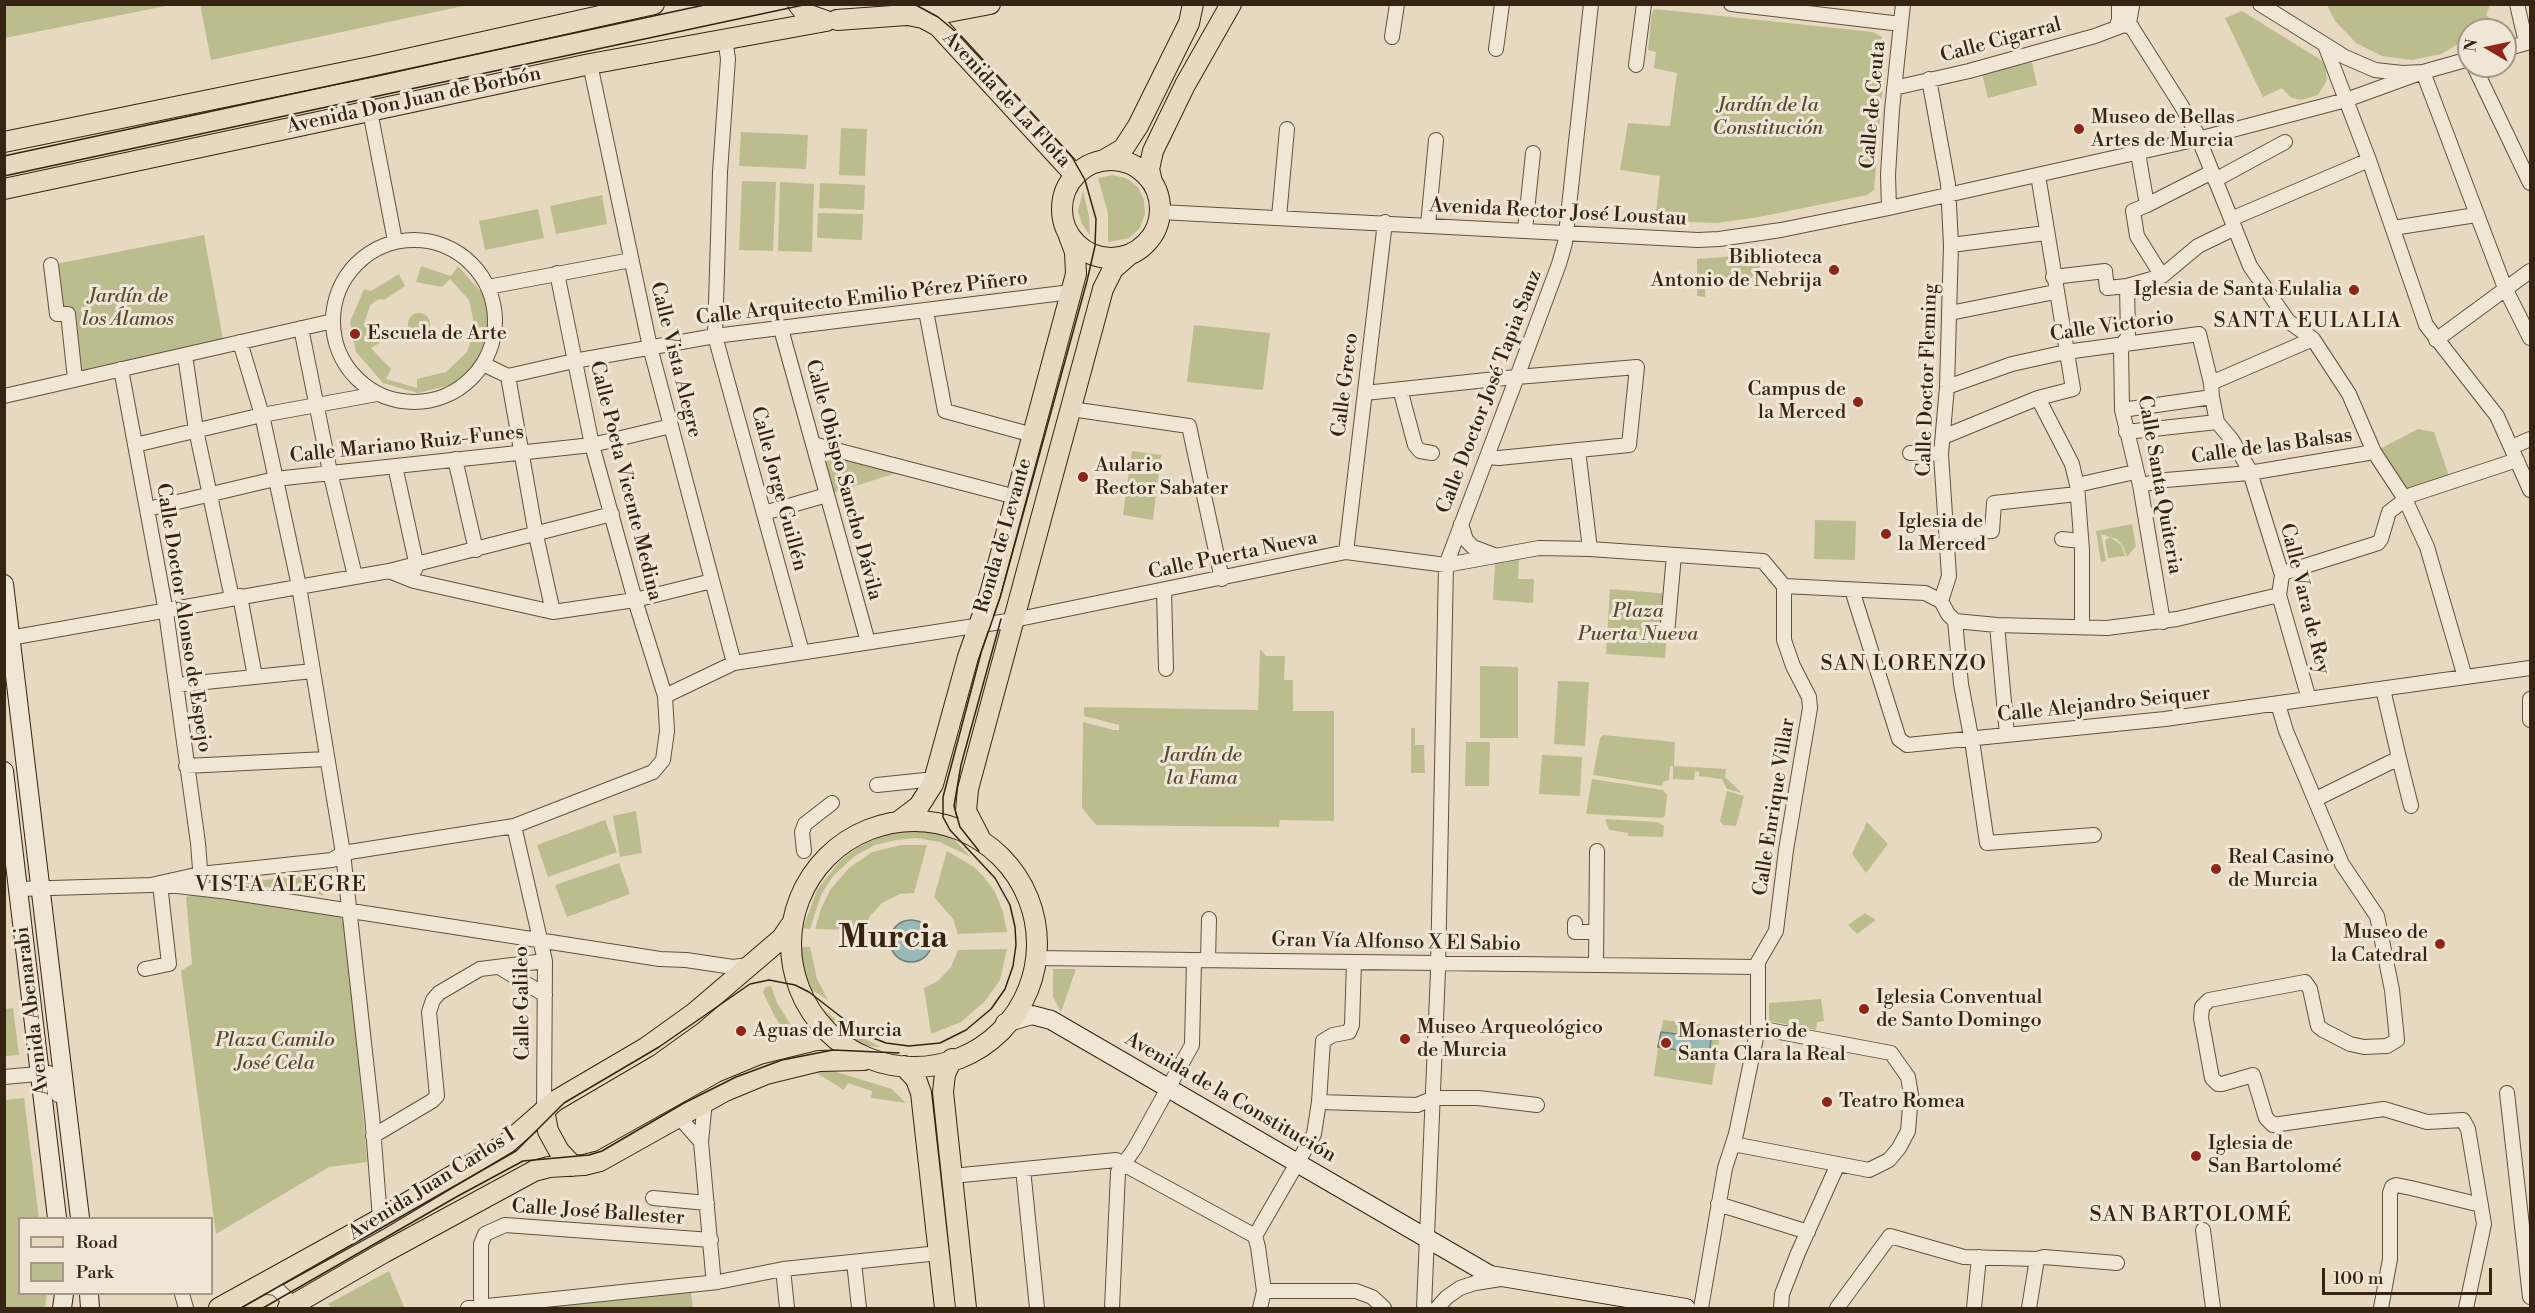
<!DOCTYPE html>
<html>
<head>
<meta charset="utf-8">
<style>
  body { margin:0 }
  #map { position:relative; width:2535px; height:1313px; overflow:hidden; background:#e6d9bf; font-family:"Libre Bodoni",serif }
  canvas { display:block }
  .frame { position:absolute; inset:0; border:6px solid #372312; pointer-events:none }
  .legend { position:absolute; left:18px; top:1217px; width:195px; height:78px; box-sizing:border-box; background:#efe6d5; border:2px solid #a59887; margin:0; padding:8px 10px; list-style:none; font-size:18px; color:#372312 }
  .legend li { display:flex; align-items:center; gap:12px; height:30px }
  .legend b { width:30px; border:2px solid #a59887 }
  .north { position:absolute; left:2457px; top:18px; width:60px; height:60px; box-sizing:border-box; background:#efe6d5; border:2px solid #a59887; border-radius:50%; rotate:279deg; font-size:16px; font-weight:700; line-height:24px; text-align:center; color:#372312 }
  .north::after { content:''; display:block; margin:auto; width:21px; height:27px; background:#8f2418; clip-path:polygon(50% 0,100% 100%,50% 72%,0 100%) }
  .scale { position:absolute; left:2322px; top:1268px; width:170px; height:27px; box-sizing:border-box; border:3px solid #372312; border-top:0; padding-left:8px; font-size:18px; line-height:21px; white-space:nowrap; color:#372312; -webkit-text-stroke:4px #efe6d5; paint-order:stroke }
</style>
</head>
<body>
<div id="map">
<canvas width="2535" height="1313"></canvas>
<div class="frame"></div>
<ul class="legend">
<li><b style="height:8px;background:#e6d9bf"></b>Road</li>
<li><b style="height:16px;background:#bcbd8e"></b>Park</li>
</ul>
<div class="north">N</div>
<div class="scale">100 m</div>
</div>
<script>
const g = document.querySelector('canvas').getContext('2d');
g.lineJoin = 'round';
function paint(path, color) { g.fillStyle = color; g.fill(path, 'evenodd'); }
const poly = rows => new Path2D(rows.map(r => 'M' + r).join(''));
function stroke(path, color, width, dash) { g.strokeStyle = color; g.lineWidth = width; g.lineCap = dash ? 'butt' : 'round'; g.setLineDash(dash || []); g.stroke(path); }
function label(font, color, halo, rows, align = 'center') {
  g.font = font + ' "Libre Bodoni",serif'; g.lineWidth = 6; g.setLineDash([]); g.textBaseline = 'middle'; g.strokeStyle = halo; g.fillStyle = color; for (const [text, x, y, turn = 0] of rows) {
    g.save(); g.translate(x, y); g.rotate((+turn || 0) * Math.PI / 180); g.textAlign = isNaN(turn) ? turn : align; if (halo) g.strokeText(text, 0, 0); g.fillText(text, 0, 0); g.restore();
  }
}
paint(poly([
  [14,4,171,4,171,5,5,38,5,6],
  [200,4,468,4,468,5,211,60],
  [2327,5,2490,5,2486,15,2494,21,2487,30,2469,30,2467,39,2441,54,2412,60,2382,56,2356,43,2335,21],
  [1655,9,1873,32,1882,37,1886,48,1874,190,1867,195,1759,217,1717,223,1655,221,1660,176,1620,170,1628,123,1670,126,1677,73,1654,68,1656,52,1648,50,1652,12],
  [2242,11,2321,60,2325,66,2327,80,2318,95,2301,100,2290,97,2282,88,2263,97,2225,18],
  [2032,62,2037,85,1988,98,1982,74],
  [841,128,867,129,865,176,839,175],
  [741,132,808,135,806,169,739,166],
  [1112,175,1126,178,1138,187,1144,200,1145,214,1140,228,1129,238,1108,242,1108,213,1098,178],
  [742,181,776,182,773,251,739,250],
  [780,182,814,184,812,252,778,251],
  [820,183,865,185,864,210,819,208],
  [1083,191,1089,216,1090,235,1082,224,1078,211],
  [602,195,607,224,556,234,550,206],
  [538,209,544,238,485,250,479,221],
  [818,213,863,214,862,240,817,238],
  [204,235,224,345,75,379,68,314,57,314,51,265],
  [1759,254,1760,267,1751,279,1719,277,1705,279,1705,297,1697,296,1697,259],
  [421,266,451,276,458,266,482,293,489,309,490,327,477,362,455,384,418,393,383,383,356,352,350,322,364,289,371,291,399,274,405,286,384,300,379,299,370,305,365,321,378,323,381,342,371,348,391,369,386,379,417,388,417,379,446,372,467,352,475,328,469,300,450,279,442,287,416,282],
  '408 324a11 11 0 1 1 22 0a11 11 0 1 1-22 0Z',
  [1194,325,1270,333,1263,390,1187,382],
  [2418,429,2434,432,2451,482,2411,495,2374,452],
  [813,444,912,468,827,495],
  [1132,451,1161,455,1153,520,1123,515],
  [1815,520,1856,521,1855,560,1814,559],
  [2132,524,2136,546,2127,557,2123,546,2117,539,2101,534,2106,561,2101,562,2096,531],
  [2110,537,2121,545,2125,556,2108,558,2105,540],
  [1519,560,1518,579,1534,579,1533,603,1493,600,1495,564],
  [1610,589,1670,594,1665,658,1606,654],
  [1260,649,1266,656,1285,656,1284,680,1293,680,1293,711,1334,711,1334,821,1280,820,1279,827,1096,825,1082,808,1083,722,1114,730,1119,730,1119,725,1084,716,1084,707,1258,710],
  [1480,666,1518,667,1518,738,1480,738],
  [1558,681,1589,682,1585,746,1554,744],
  [1411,728,1415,728,1415,745,1424,745,1425,773,1411,773],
  [1603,735,1675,742,1674,766,1726,769,1725,777,1742,793,1727,789,1722,779,1699,776,1699,772,1695,771,1694,780,1673,779,1673,766,1670,766,1669,780,1663,782,1662,786,1593,775,1600,738],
  [1466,742,1490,742,1489,786,1465,786],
  [1542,755,1582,757,1580,796,1539,794],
  [1592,779,1663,790,1667,795,1665,816,1662,818,1586,814],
  [1727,791,1744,796,1736,826,1723,825,1720,821],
  [636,811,642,853,620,857,613,816],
  [1605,819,1657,822,1664,826,1663,837,1628,836,1628,833,1609,830],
  [605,820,617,852,548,877,537,845],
  [1867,822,1888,844,1866,873,1852,854],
  [915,828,946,831,971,857,940,842,916,838,896,840,875,845,855,856,833,876,821,895,810,929,803,928,817,890,839,862,858,847,880,836],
  [901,845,927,845,914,893,900,894,882,903,870,916,864,930,815,929,821,909,830,890,849,868,872,852],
  [947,851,974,867,984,877,995,892,1003,912,1007,932,958,934,953,919,934,897],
  [619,863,630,894,567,917,555,885],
  [321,873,323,895,240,883],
  [192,895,343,916,349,948,367,1162,329,1167,216,1234,181,971,192,964,186,897],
  [1865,913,1876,920,1857,934,1848,925],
  [799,947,810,947,817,979,828,1000,805,986,800,966],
  [1007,949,1000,980,984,1002,961,1022,931,1034,924,988,938,981,951,967,958,950],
  [1053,969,1076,969,1061,1012,1053,997],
  [771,986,777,1003,796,1033,790,1035,783,1030,774,1015,763,992,766,987],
  [1821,999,1824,1021,1817,1022,1816,1030,1769,1021,1769,1003],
  [813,1001,851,1032,881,1047,864,1046,848,1037,822,1014],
  [13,1008,19,1055,5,1056,5,1009],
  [1663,1020,1721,1027,1712,1085,1654,1076,1658,1047,1708,1055,1711,1039,1661,1032],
  [830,1070,892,1089,906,1103,871,1098,872,1091,848,1083,844,1090,815,1072],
  [24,1098,39,1218,20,1218,20,1294,47,1294,45,1308,5,1308,5,1100],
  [389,1271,404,1307,332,1308,328,1304],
  [690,1285,693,1308,494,1308]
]), '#bcbd8e');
const water = poly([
  '890 941a21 21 0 1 1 42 0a21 21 0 1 1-42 0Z',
  [1661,1032,1711,1039,1709,1055,1658,1047,1661,1032]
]);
paint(water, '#97b9b7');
stroke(water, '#717d75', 1.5);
const street = poly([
  [1731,4,1901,24],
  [2260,4,2345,57,2375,70,2402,73,2423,72,2469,59],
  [2517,4,2526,43],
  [2132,6,2129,23,2181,105,2196,132,2250,266,2288,321,2313,339,2349,394,2374,452,2405,499,2427,547,2465,677],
  [2116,28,2119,20,2119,4],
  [1392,37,1397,4],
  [725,38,728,59,720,172,715,336,802,652],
  [2325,45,2369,160,2426,325,2497,416,2530,490],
  [1496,49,1502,4],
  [2505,49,2530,42],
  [590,64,650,347,734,663],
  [1636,65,1644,4],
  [2474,66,2530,183],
  [2423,72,2505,288,2530,338],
  [1929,79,1948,184,1951,245,1947,387,1941,454,1949,576,1941,601],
  [1894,88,1969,71,2095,36,2124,25,2132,27],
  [370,111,395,241],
  [2138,153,2147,205,2212,172],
  [2215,180,2285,142],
  [2147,205,2133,211,2137,236,2162,276],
  [1889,208,1888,175,1892,110,1903,4],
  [1160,212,1698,240,1719,239,1781,230,1889,208,2198,139,2346,100,2423,72],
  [1279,217,1287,129],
  [2231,219,2369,160],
  [1428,225,1436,140],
  [2393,228,2476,215],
  [1525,230,1533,153],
  '333 321a81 81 0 1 1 162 0a81 81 0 1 1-162 0Z',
  [1951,245,2046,233],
  [51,265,57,314,68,314,75,379],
  [557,273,592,445,635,600,665,696],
  [2053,277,2105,271,2107,288,2127,286,2162,276,2198,246,2235,228],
  [2127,286,2128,337,2121,346,2122,410,2140,485,2163,622],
  [488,287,631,260],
  [926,311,945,411,1033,435],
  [1950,313,2055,292],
  [301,328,330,472,355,576],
  [781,329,868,642],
  [2436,340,2530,271],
  [240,342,262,415,299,586,343,853,372,1115,380,1219],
  [185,355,196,430,232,598],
  [483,364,508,376,574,361,715,336,1071,292],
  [121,369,166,612,198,843,201,882],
  [508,376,536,535,553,612],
  [2211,383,2313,339],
  [1947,387,2012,364,2066,352,2199,334,2211,383,2212,397,2217,422,2232,440,2249,469,2282,575,2279,595,2309,699],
  [1400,389,1415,445,1420,451,1432,453],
  [1365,393,1505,378,1637,367,1629,445,1499,458,1487,457],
  [4,396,333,321],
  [2038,398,2072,464,2077,485,2082,550,2082,627],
  [1071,409,1189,426,1222,579],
  [2122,410,2212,397],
  [2126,432,2217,422],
  [1943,437,2038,398,2073,389,2038,175],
  [813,444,1016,497],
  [135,445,262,415,377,394],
  [2512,447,2530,439],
  [1578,450,1590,549],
  [1910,453,1941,454],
  [455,459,476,550],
  [395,466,416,562,415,570],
  [2077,485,2135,472],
  [2140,485,2166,480,2249,473,2374,452],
  [148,509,275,479,592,445,671,426],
  [764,513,827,495],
  [1461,524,1466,540,1473,547,1494,555],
  [1948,533,1992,531,1994,503,2077,494],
  [2062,539,2081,541],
  [1346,552,1385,222],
  [389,571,612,514],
  [2282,575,2286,572,2378,543,2381,539,2389,512,2411,495,2517,460],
  [1164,590,1166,669],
  [1852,590,1899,739,1907,745,2165,719,2530,668],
  [240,596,255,677],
  [1955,621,1961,684,1973,747,1987,843,2094,835],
  [1955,621,1997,625,2107,628,2177,619,2279,595],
  [1997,625,2007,735],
  [1667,634,1674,555],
  [4,639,389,571,414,581,553,612,635,600,712,581],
  [176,685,313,671],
  [2278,704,2286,731,2342,864,2377,916,2392,990,2397,1040,2387,1046,2364,1047,2350,1044,2323,1030,2318,1026,2310,989,2305,982,2209,1000,2202,1007,2201,1018,2212,1078,2218,1084,2222,1084,2253,1075,2266,1118,2273,1125,2384,1109,2427,1122,2463,1120,2468,1129,2484,1224,2466,1308],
  [2530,720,2530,699],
  [2399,758,2411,806],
  [186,766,326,759],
  [877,785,935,779],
  [2316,799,2399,758,2383,689],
  [514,826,545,961,544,1110],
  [804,851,802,832,805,824,832,803],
  [18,889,151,885,200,874,332,860,343,853,514,826,653,772,663,760,667,731,665,696,734,663,1014,620,1346,552,1446,565,1539,548,1590,549,1763,561,1784,586,1925,593,1941,601,1948,614,1955,621],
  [1575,923,1575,932,1596,932],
  [1035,958,1757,967],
  [1208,960,1209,919],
  [1596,965,1597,851],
  [499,967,545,995],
  [145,969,169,964,160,884,229,892,660,959,686,960,733,967,749,965],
  [4,1077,49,1073,56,1082,58,1095],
  [2507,1093,2530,1297],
  [1319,1102,1417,1105,1434,1098,1478,1098,1537,1105],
  [679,1117,701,1142,705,1101],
  [373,1136,432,1101,437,1096,429,1012,433,1000,439,993,480,969,545,961],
  [701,1142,713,1274],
  [1733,1144,1869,1170,1889,1160,1899,1148,1908,1131,1911,1095,1908,1077,1891,1053,1758,1028],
  [1023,1169,1037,1308],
  [952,1176,1116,1160,1255,1236],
  [653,1198,707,1203],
  [1718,1204,1808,1232],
  [2203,1230,2213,1308],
  [854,1262,859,1308],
  [783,1269,787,1308],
  [723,1281,783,1269,939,1253],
  [260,1286,276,1288,297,1308],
  [1264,1291,1356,1291,1372,1297,1384,1308],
  [182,1294,186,1308],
  [468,1308,718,1282],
  [481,1308,481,1244,485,1234,505,1225,711,1240],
  [1112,1308,1118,1172,1135,1148,1192,1045,1194,960],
  [1260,1308,1264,1291,1258,1247,1255,1236,1314,1134,1319,1102,1323,1041,1333,1035,1349,1032,1352,1025,1354,962],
  [1424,1308,1438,971,1446,565,1517,377,1559,264,1565,243,1591,4],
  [1437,1308,1447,1297,1460,1288,1475,1283,1501,1279],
  [1701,1308,1725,1168,1736,1134,1758,1028,1758,962,1776,931,1786,850,1810,708,1809,697,1793,666,1784,640,1784,586],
  [1781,1308,1782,1294,1798,1253,1838,1164],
  [1837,1308,1890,1236,1964,1257,2037,1259,2044,1257,2117,1263],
  [1974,1308,1979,1257],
  [2029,1308,2037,1259],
  [2381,1308,2390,1259,2390,1193,2392,1187,2396,1185,2411,1188,2481,1205]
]);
const secondary = poly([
  [4,584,80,1218],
  [4,771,57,1218],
  [1005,1023,1032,1015,1051,1020,1490,1275,1686,1308],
  [89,1294,90,1308],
  [62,1308,64,1294]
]);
const primary = poly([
  [798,4,806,14,826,21],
  [903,14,923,18,938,26,1075,175],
  [837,20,948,12,990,4],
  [4,142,375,66,654,4],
  '1062 209a49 49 0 1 1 98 0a49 49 0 1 1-98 0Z',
  [1104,160,1123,149,1138,126,1189,23,1193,4],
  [1152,182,1149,169,1153,151,1185,85,1231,4],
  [4,189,590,64,826,21],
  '791 944a123 123 0 1 1 246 0a123 123 0 1 1-246 0Z',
  [898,822,919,806,933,784,968,657,990,594,1076,274,1075,252,1069,236],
  [979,836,966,811,968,789,1103,289,1113,269,1129,255],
  [952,1059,945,1074,943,1092,966,1308],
  [904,1066,916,1079,921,1093,945,1308],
  [544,1110,548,1131,559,1151,573,1166],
  [219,1308,380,1219,507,1143,555,1101,647,1047,693,1014,782,938,793,922],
  [288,1308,383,1253,534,1171,549,1167,584,1165,600,1161,725,1091,766,1074,819,1061,864,1060]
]);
stroke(street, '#63503d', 16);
stroke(secondary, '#372312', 20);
stroke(primary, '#372312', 22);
stroke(street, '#efe6d5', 14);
stroke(secondary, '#efe6d5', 18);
stroke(primary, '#e6d9bf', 20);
stroke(poly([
  [4,156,709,4],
  [4,176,808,4],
  [979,851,960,827,954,806,961,765,1001,619],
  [241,1308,516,1151,564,1103,659,1047,750,984,769,980,795,985,809,992,863,1034,886,1043,909,1046,940,1043,966,1030,991,1009,1005,989,1013,966,1016,945,1015,927,1010,905,995,878,950,830,943,817,943,797,981,653,1000,598,1087,281,1095,246,1096,219,1085,180,1072,157,956,32,938,17,914,4],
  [263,1308,458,1196,523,1161,589,1155,602,1151,684,1103,736,1077,782,1060,833,1050,899,1053]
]), '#372312', 1.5);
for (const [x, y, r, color] of [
  [2079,129,6,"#8f2418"],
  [1834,270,6,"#8f2418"],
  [2354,290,6,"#8f2418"],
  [355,334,6,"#8f2418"],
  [1858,402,6,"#8f2418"],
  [1083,477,6,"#8f2418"],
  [1886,534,6,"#8f2418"],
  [2216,869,6,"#8f2418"],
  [2440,944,6,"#8f2418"],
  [1864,1009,6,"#8f2418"],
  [741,1031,6,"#8f2418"],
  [1405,1039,6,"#8f2418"],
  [1666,1043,6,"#8f2418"],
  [1827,1102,6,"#8f2418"],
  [2196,1156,6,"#8f2418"]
]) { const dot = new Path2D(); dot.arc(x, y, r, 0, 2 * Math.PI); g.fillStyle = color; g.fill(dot); stroke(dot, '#efe6d5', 2); }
label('20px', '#372312', '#efe6d5', [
  ["Calle Cigarral",2001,41,-15],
  ["Avenida de La Flota",1006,100,47],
  ["Avenida Don Juan de Borbón",414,101,-12],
  ["Calle de Ceuta",1874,105,-85],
  ["Avenida Rector José Loustau",1558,213,3],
  ["Calle Arquitecto Emilio Pérez Piñero",862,299,-7],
  ["Calle Victorio",2112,327,-8],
  ["Calle Vista Alegre",675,360,76],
  ["Calle Doctor Fleming",1928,380,-88],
  ["Calle Greco",1346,385,-83],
  ["Calle Doctor José Tapia Sanz",1490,392,-69],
  ["Calle Mariano Ruiz-Funes",407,445,-6],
  ["Calle de las Balsas",2272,447,-8],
  ["Calle Obispo Sancho Dávila",843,480,75],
  ["Calle Poeta Vicente Medina",625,481,76],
  ["Calle Santa Quiteria",2159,485,80],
  ["Calle Jorge Guillén",778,489,75],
  ["Ronda de Levante",1004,536,-74],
  ["Calle Puerta Nueva",1233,556,-12],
  ["Calle Vara de Rey",2304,599,76],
  ["Calle Doctor Alonso de Espejo",183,618,81],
  ["Calle Alejandro Seiquer",2104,705,-6],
  ["Calle Enrique Villar",1775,807,-81],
  ["Gran Vía Alfonso X El Sabio",1396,943,1],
  ["Calle Galileo",523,1003,-91],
  ["Avenida Abenarabi",33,1011,-97],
  ["Avenida de la Constitución",1230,1098,30],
  ["Avenida Juan Carlos I",432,1185,-32],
  ["Calle José Ballester",598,1213,4]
]);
label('italic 20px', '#584a31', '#efe6d5', [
  ["Jardín de la",1768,106],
  ["Constitución",1768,129],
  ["Jardín de",128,297],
  ["los Álamos",128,320],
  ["Plaza",1638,612],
  ["Puerta Nueva",1638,635],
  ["Jardín de",1202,756],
  ["la Fama",1202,779],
  ["Plaza Camilo",275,1041],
  ["José Cela",275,1064]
]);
label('20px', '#372312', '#efe6d5', [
  ["Museo de Bellas",2091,118],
  ["Artes de Murcia",2091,141],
  ["Biblioteca",1822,258,"right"],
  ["Antonio de Nebrija",1822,281,"right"],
  ["Iglesia de Santa Eulalia",2342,290,"right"],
  ["Escuela de Arte",367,334],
  ["Campus de",1846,390,"right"],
  ["la Merced",1846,413,"right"],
  ["Aulario",1095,466],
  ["Rector Sabater",1095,489],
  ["Iglesia de",1898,522],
  ["la Merced",1898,545],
  ["Real Casino",2228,858],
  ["de Murcia",2228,881],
  ["Museo de",2428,933,"right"],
  ["la Catedral",2428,956,"right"],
  ["Iglesia Conventual",1876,998],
  ["de Santo Domingo",1876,1021],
  ["Museo Arqueológico",1417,1028],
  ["de Murcia",1417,1051],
  ["Aguas de Murcia",753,1031],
  ["Monasterio de",1678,1032],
  ["Santa Clara la Real",1678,1055],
  ["Teatro Romea",1839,1102],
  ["Iglesia de",2208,1144],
  ["San Bartolomé",2208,1167]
], 'left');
g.letterSpacing = '1.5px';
label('21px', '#372312', '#efe6d5', [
  ["SANTA EULALIA",2308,322],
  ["SAN LORENZO",1904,665],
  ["VISTA ALEGRE",281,886],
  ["SAN BARTOLOMÉ",2191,1216]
]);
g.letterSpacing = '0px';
label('bold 32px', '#372312', '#efe6d5', [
  ["Murcia",893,939]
]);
</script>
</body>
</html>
